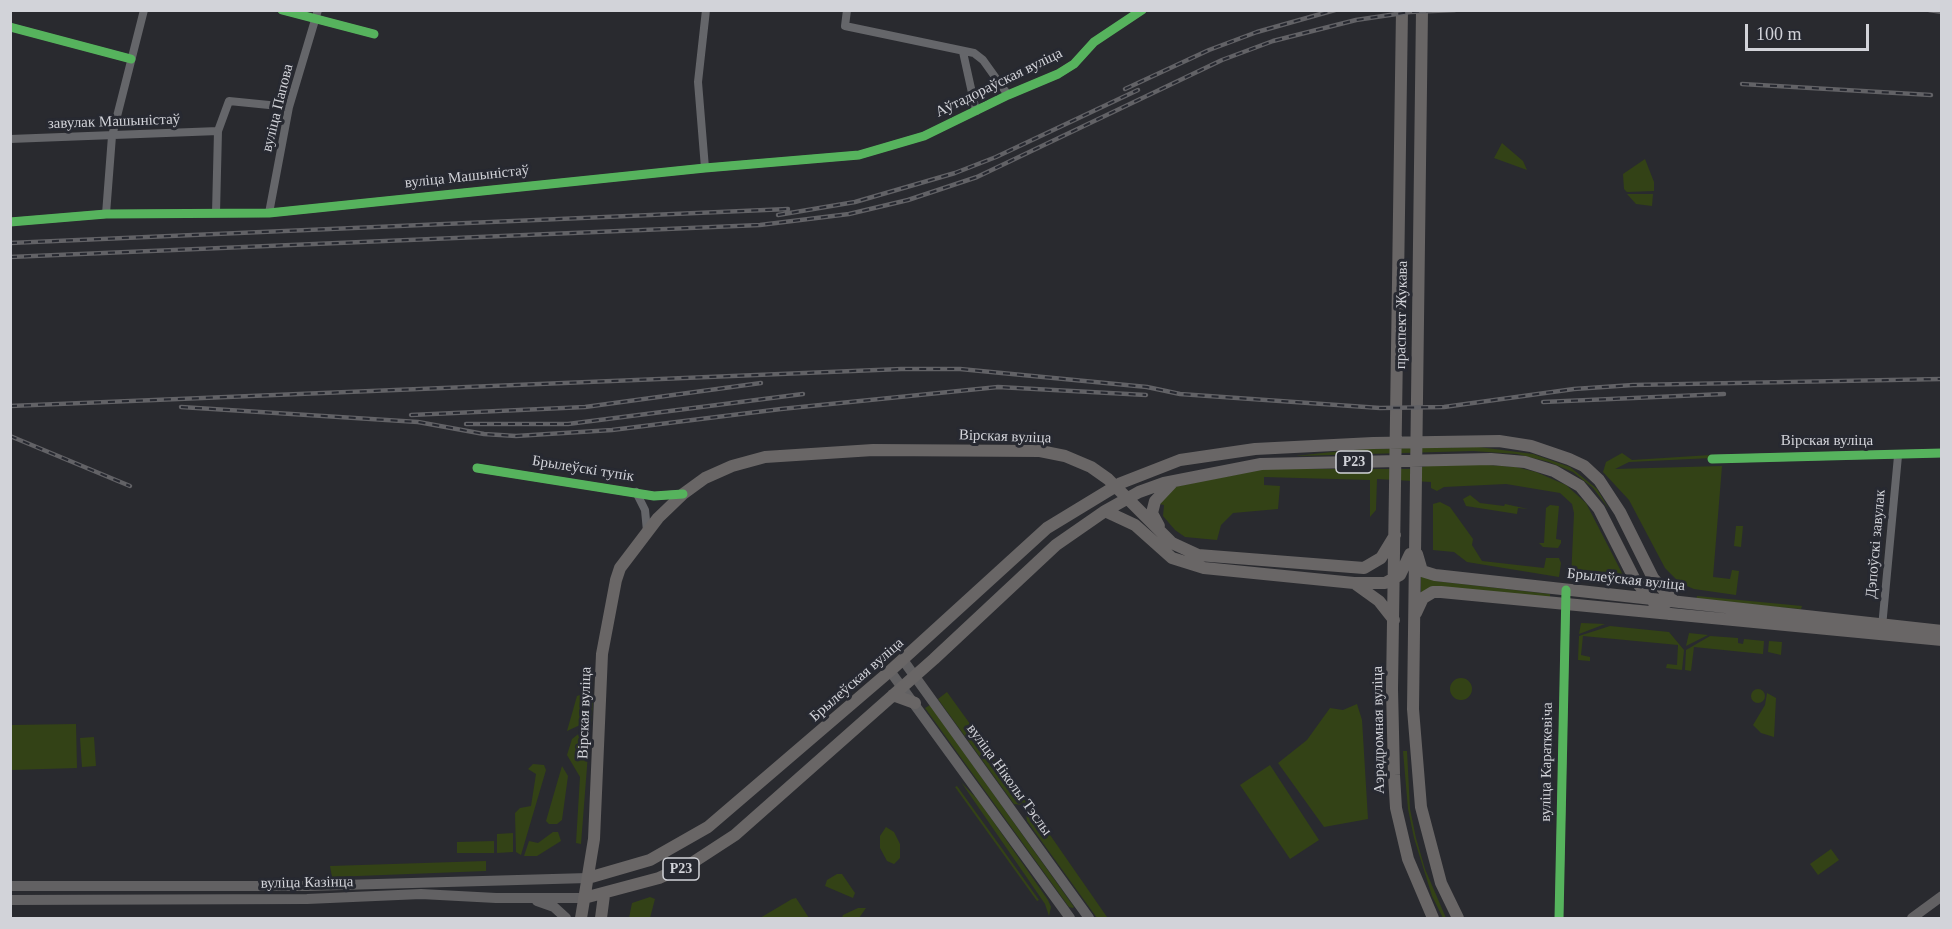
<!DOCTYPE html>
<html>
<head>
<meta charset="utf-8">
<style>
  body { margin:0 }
  #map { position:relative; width:1952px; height:929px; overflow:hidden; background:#292a2f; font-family:Georgia,serif }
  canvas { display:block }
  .frame { position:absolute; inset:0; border:12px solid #d2d3d9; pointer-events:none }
  .scale { position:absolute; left:1745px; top:24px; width:124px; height:27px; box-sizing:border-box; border:3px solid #d2d3d9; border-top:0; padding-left:8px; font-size:18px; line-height:21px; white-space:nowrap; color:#d2d3d9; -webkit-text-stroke:4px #272931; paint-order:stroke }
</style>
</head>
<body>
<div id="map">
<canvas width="1952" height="929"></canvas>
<div class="frame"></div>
<div class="scale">100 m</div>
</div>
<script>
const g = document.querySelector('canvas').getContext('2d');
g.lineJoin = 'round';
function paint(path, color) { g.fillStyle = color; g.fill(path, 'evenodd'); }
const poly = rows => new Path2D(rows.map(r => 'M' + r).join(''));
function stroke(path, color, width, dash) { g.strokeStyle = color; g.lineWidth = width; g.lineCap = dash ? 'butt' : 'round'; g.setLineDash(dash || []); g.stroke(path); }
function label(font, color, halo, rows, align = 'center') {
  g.font = font + ' Georgia,serif'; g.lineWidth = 6; g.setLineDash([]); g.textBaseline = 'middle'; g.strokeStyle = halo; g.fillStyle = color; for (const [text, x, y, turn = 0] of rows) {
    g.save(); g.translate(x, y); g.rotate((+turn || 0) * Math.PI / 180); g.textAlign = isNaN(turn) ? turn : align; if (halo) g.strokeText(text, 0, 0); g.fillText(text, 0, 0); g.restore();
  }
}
paint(poly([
  [1502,143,1523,161,1527,170,1494,158],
  [1645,159,1654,182,1654,191,1627,192,1624,189,1623,174],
  [1627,194,1653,194,1652,206,1636,204],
  [1479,447,1533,454,1570,467,1597,489,1609,509,1593,488,1573,472,1549,462,1517,454,1473,451,1295,456,1360,449],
  [1622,453,1632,460,1711,455,1711,458,1629,462,1615,469,1722,466,1713,577,1730,579,1732,570,1739,571,1736,595,1694,589,1680,583,1665,568,1629,500,1603,472,1606,462],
  [1473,464,1516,467,1536,472,1566,485,1586,503,1623,575,1599,581,1571,579,1574,513,1572,504,1560,493,1506,484,1444,487,1437,491,1431,488,1431,482,1377,479,1376,510,1370,517,1370,480,1264,477,1264,485,1280,486,1278,509,1233,513,1221,525,1217,540,1185,537,1175,530,1163,516,1164,505,1159,504,1173,487,1265,469,1412,469,1432,465],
  [1470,495,1480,503,1504,506,1505,504,1528,509,1518,508,1517,514,1466,506,1463,499],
  [1440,502,1450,507,1473,539,1472,545,1482,561,1544,568,1546,558,1559,558,1561,563,1559,577,1467,562,1454,552,1433,550,1433,504],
  [1550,505,1559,506,1556,539,1561,540,1561,543,1558,548,1543,547,1539,543,1544,543,1546,508],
  [1736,526,1743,526,1741,547,1734,546],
  [1421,572,1435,581,1550,594,1550,597,1421,598],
  [1697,596,1802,606,1801,609,1696,600],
  [1581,623,1605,624,1579,634],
  [1610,626,1669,632,1684,650,1682,670,1666,668,1667,664,1677,665,1678,645,1583,636,1581,655,1590,657,1590,661,1578,660,1579,636],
  [1689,633,1708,635,1686,646],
  [1710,636,1738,638,1738,643,1743,644,1744,639,1764,641,1763,654,1694,647,1691,671,1685,670,1686,650],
  [1769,641,1782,642,1781,655,1768,652],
  '1450 689a11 11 0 1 1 22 0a11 11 0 1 1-22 0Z',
  '1751 696a7 7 0 1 1 14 0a7 7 0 1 1-14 0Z',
  [947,692,1027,803,1023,805,1014,804,938,699],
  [1767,693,1776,698,1774,737,1761,733,1753,725,1765,705],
  [580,695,588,695,593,702,591,726,580,725,567,731,577,696],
  [1357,704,1362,720,1368,819,1324,827,1278,763,1307,740,1330,708,1343,710],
  [930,705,1074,907,1073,908,1069,907,925,708],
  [76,724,77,768,11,770,11,725],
  [581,732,586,734,589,741,581,844,576,843,580,777,567,755,572,739],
  [94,737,96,766,82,767,80,738],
  [1403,751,1407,751,1410,809,1416,838,1425,869,1446,918,1443,918,1432,896,1414,838,1408,809],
  [533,764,544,765,546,770,521,855,516,852,515,813,520,808,531,806,536,774,528,769],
  [1270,765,1319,840,1290,859,1240,785],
  [562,766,568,776,562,820,557,824,549,824,546,821],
  [961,782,979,801,1048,900,1051,907,1049,916,1045,904],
  [957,786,1039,900,1037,901,955,787],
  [1032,809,1107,917,1107,918,1097,918,1027,821,1026,814],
  [886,827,894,832,900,844,900,858,894,864,887,861,880,848,880,836],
  [553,832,558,832,561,841,537,856,524,856,529,841,538,843],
  [513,833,513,852,497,853,497,834],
  [494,841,494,853,457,853,457,842],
  [1831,849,1839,860,1818,875,1810,864],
  [486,861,486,871,332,877,330,866],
  [837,874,842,874,855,893,853,898,825,886,827,880],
  [650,897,655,899,650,918,629,918,632,903],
  [796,898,809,918,760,918,792,899],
  [858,908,866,908,859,918,842,918,843,915]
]), '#334216');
stroke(poly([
  [282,10,374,34],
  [847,10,845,26,974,53,983,60,1008,95],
  [10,27,131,59],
  [963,52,976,111],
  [10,139,218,131],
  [705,168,698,82,706,10],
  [216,213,218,131,229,101,289,107],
  [269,213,289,107,318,10],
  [106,214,112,136,144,10],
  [10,222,106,214,269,213,705,168,859,155,924,136,1008,95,1058,74,1074,64,1094,42,1142,10],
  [1712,459,1942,453],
  [477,468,654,496,680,494],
  [636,492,645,510,647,531],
  [1882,627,1898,456],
  [1559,918,1566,590]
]), '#65666a', 8);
stroke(poly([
  [903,660,1089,918],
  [890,671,1070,918],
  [10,886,307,886,588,878],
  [10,900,307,899,421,894,496,898,584,898],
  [537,901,554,907,566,918],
  [1912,918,1942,896]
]), '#626163', 10);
stroke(poly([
  [1402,10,1392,689,1394,775,1396,808,1408,859,1433,918],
  [1422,10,1413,709,1421,807,1441,883,1458,918],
  [1105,511,1135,525,1172,558,1204,568,1354,583,1385,583,1400,575,1410,554],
  [1159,526,1152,513,1155,501,1172,483],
  [1417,554,1422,571,1435,575,1942,631],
  [1354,583,1379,601,1394,620],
  [1416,613,1423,598,1433,592,1441,592,1942,640],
  [893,695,915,703],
  [588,878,650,860,708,827,890,671,1047,528,1121,483,1180,460,1255,449,1373,443,1499,441,1531,446,1569,459,1584,466,1599,480,1620,512,1653,578,1673,600],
  [584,898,659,878,692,863,735,835,934,659,1056,545,1105,511,1139,492,1164,483,1261,464,1491,459,1525,462,1554,471,1580,486,1599,509,1635,580,1657,606,1669,614],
  [581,918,594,839,602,654,616,580,620,568,658,518,683,494,705,478,732,466,765,457,873,450,1040,451,1065,456,1091,467,1108,479,1172,543,1198,555,1364,568,1381,558,1395,535],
  [601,918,604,895]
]), '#696666', 12);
const rail = poly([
  [1929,10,1942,12],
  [1742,84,1931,95],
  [1125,89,1209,50,1257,32,1335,10],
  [778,215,855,202,955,173,996,157,1138,90],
  [10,243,788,209],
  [10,257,760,225,849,214,908,200,977,177,1222,60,1273,41,1356,20,1410,12,1455,10],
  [1543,402,1724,394],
  [10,406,901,369,960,369,1147,387,1180,394,1380,408,1444,407,1574,389,1633,385,1942,379],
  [181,407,418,422,484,434,516,436,612,430,781,409,998,387,1146,395],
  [411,415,585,407,761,383],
  [466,424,568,424,803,394],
  [10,436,130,486]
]);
stroke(rail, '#626266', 4.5);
stroke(rail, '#272931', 2, [7]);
stroke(poly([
  [282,10,374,34],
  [10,27,131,59],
  [10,222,106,214,269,213,705,168,859,155,924,136,1008,95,1058,74,1074,64,1094,42,1142,10],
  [1712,459,1942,453],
  [477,468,654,496,683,494],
  [1559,918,1566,590]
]), '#56b35d', 9);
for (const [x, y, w] of [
  [1354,462,36],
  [681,869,36]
]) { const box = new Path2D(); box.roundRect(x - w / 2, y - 11, w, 22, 4.5); g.fillStyle = '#272931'; g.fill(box); stroke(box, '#d2d3d9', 1.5); }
label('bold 14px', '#d2d3d9', null, [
  ["Р23",1354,462],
  ["Р23",681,869]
]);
label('15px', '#d2d3d9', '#272931', [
  ["Аўтадораўская вуліца",999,83,-26],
  ["вуліца Папова",278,108,-76],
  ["завулак Машыністаў",114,122,-2],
  ["вуліца Машыністаў",467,177,-6],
  ["праспект Жукава",1402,315,-89],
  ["Вірская вуліца",1005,437,2],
  ["Вірская вуліца",1827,441],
  ["Брылеўскі тупік",583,469,9],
  ["Дэпоўскі завулак",1876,544,-85],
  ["Брылеўская вуліца",1626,580,6],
  ["Брылеўская вуліца",857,680,-41],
  ["Вірская вуліца",585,713,-88],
  ["Аэрадромная вуліца",1379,730,-91],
  ["вуліца Караткевіча",1547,762,-89],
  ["вуліца Ніколы Тэслы",1009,780,54],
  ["вуліца Казінца",307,883,-1]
]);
</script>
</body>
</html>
